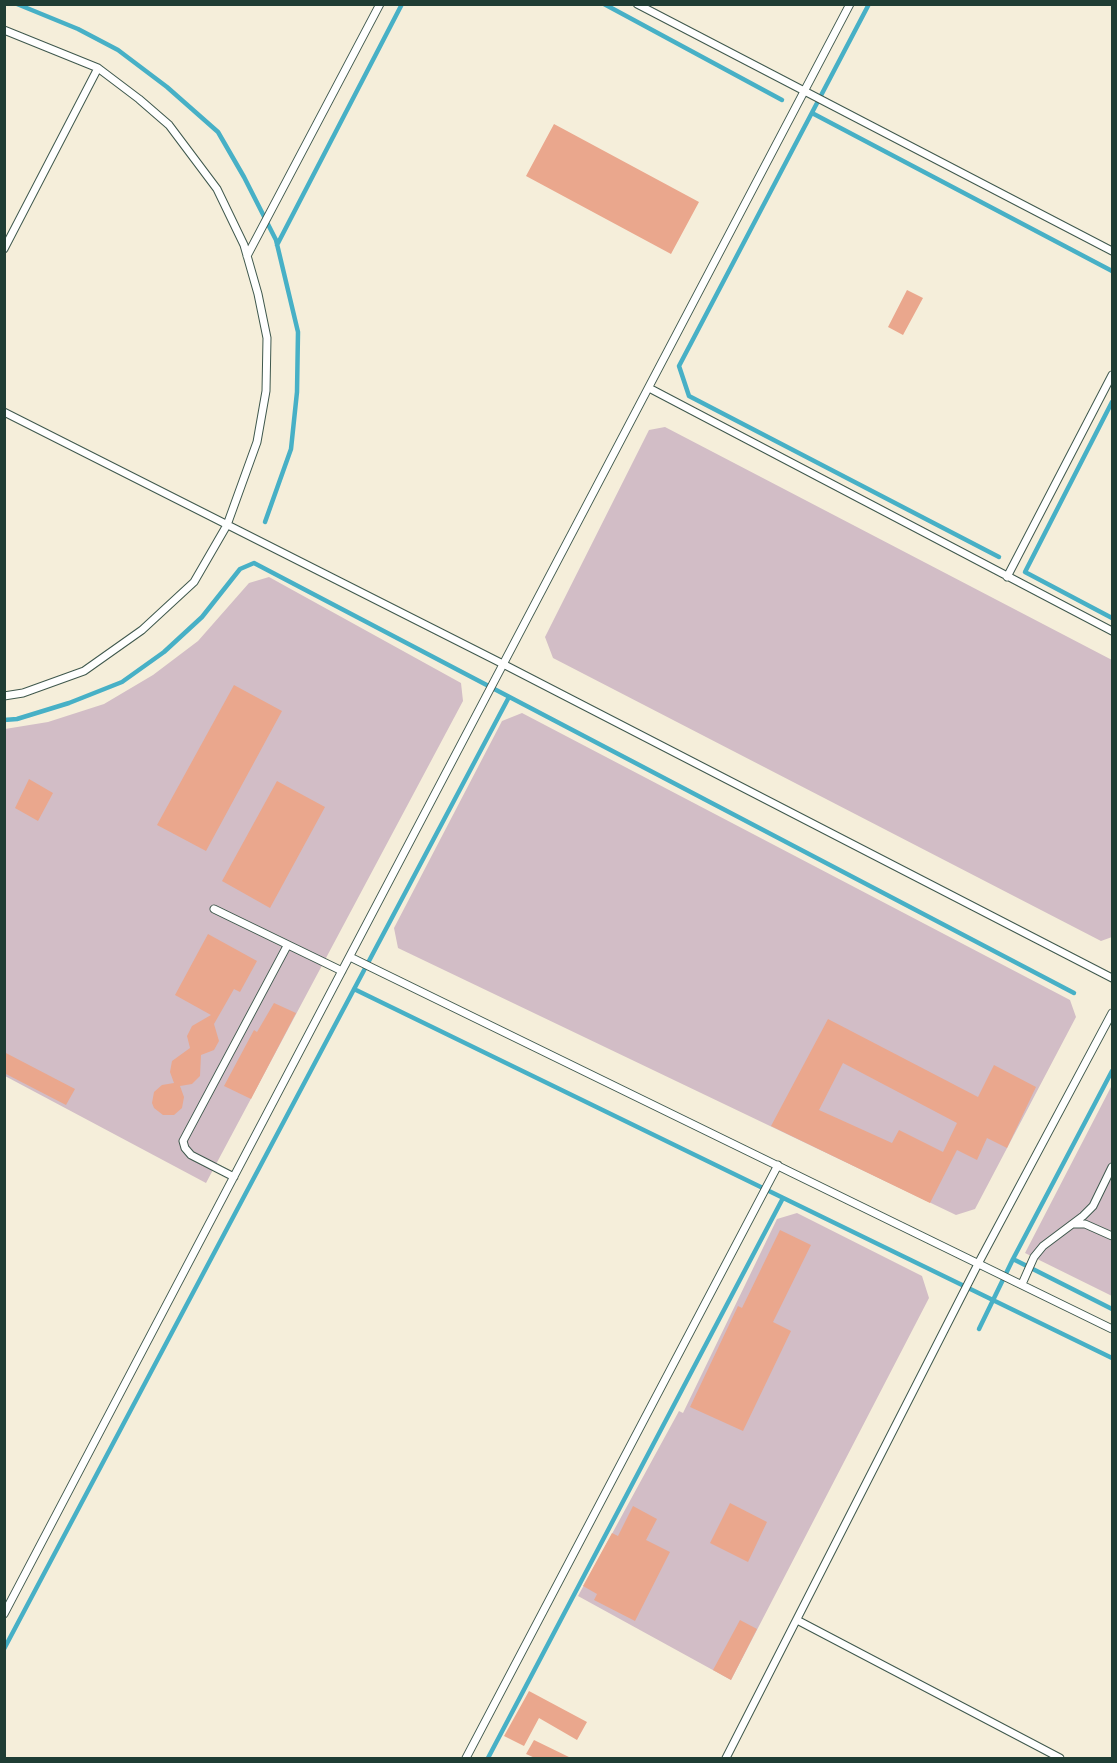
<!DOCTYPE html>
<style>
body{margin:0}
#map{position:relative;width:1117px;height:1763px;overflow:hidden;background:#f5eeda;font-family:"Comic Neue",sans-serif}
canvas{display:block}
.frame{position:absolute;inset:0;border:6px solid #1f3d34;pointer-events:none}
</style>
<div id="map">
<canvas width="1117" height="1763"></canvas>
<div class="frame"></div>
</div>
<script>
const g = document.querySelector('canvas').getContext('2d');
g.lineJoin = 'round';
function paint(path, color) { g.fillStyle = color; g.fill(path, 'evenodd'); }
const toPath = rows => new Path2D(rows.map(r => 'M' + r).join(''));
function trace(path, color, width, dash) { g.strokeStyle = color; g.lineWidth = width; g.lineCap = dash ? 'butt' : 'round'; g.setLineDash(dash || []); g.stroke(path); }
const industrial = toPath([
 [665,427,1112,660,1112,937,1101,941,553,658,545,637,649,430],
 [269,577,461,683,463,701,206,1183,5,1076,5,729,48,722,104,704,153,675,198,641,249,583],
 [522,713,1070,1000,1076,1017,975,1209,956,1215,398,948,394,928,502,721],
 [1112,1085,1112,1296,1025,1253],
 [797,1213,922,1276,929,1298,731,1680,578,1596,679,1411,683,1413,777,1219]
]);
const stream = toPath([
 [17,4,78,29,118,50,167,87,218,132,244,177,276,240,298,332,297,392,291,449,265,522],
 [604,4,782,100],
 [869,4,679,366,689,396,999,557],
 [812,113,1112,271],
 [277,245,402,4],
 [1112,402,1025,572,1112,618],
 [4,720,17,719,69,703,122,682,164,652,202,617,240,569,254,563,1074,993],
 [354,989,1112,1358],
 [1013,1259,1112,1309],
 [979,1329,1013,1259,1112,1071],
 [4,1649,509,697],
 [488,1758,783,1198]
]);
const building = toPath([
 [554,124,699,202,671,254,526,176],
 [907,290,923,298,903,335,888,327],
 [234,685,282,711,206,851,157,825],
 [29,779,53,793,38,821,15,808],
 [277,781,325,807,270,908,222,881],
 [208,934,257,961,240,992,234,989,214,1024,219,1041,214,1050,201,1055,200,1076,192,1084,180,1086,184,1097,182,1108,174,1115,163,1115,154,1108,152,1103,154,1092,162,1085,174,1083,170,1072,172,1061,190,1048,187,1036,192,1026,211,1015,175,995],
 [274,1003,296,1013,251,1099,224,1086,254,1030,257,1032],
 [828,1019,978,1097,994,1065,1036,1087,1007,1148,987,1138,977,1160,957,1150,930,1203,771,1126],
 [843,1063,957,1123,943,1152,899,1130,892,1143,819,1110],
 [4,1052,75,1089,66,1105,4,1073],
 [780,1230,811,1245,773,1322,791,1331,743,1431,690,1407,738,1306,742,1308],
 [730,1503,767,1522,748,1562,710,1543],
 [633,1506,657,1519,646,1540,670,1552,635,1621,594,1600,597,1594,583,1586,612,1533,618,1536],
 [740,1620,757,1629,731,1680,713,1670],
 [529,1691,587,1722,577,1740,539,1718,524,1746,504,1736],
 [534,1740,571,1758,535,1758,526,1754]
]);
const lane = toPath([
 [637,4,1112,251],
 [4,30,98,68,139,99,169,125,217,189,244,245,258,294,267,338,266,391,257,442,227,525,194,582,142,630,84,671,23,693,4,696],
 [4,249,98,68],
 [247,256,380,4],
 [649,388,1112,631],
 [4,412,503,664,1112,978],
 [1007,577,1112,375],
 [214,909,342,971],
 [350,957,1112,1329],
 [234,1177,191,1155,185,1148,183,1141,287,946],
 [1073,1224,1085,1224,1112,1236],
 [1022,1284,1034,1257,1043,1246,1083,1216,1093,1206,1112,1167],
 [4,1614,850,4],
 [797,1620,1060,1758],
 [466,1758,778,1165],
 [726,1758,979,1262,1112,1013]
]);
paint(industrial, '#d2bdc6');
trace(stream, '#47b0c6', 4.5);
paint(building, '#eaa78d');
trace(lane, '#3f584d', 9);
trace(lane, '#fff', 7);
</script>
